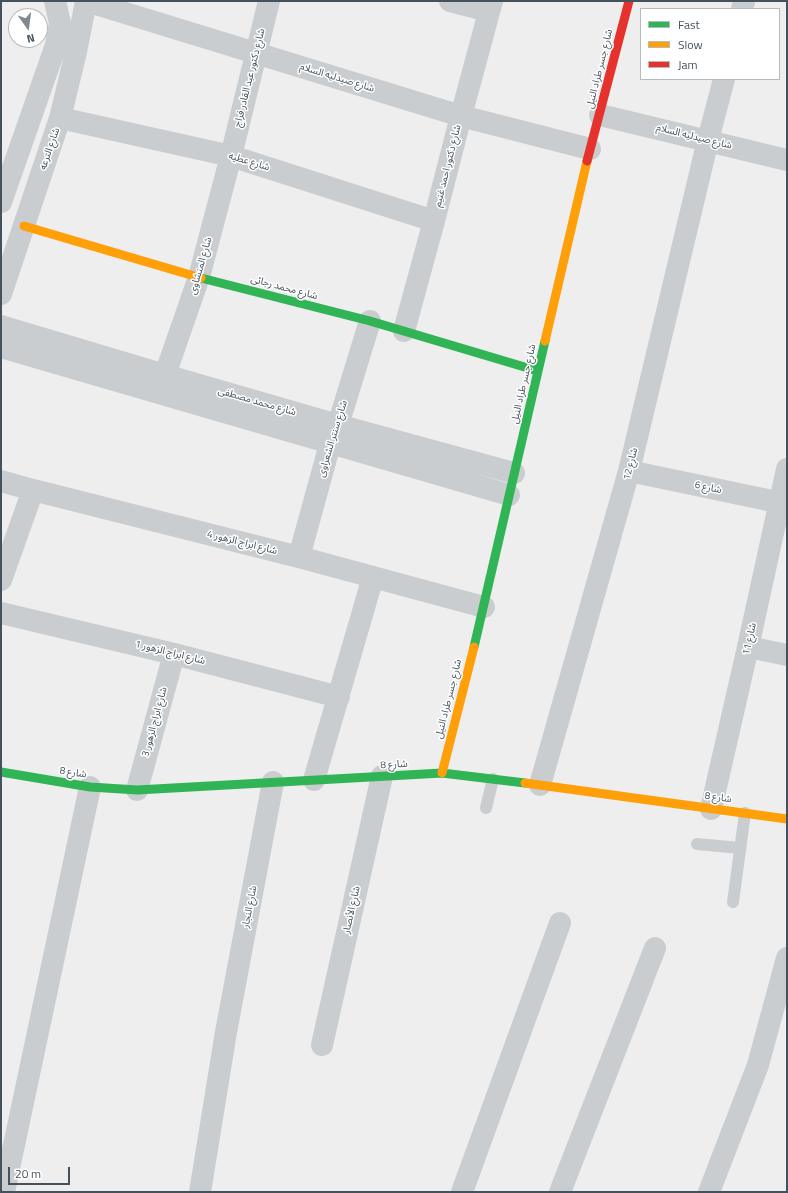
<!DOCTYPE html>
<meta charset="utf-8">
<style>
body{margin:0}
#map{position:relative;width:788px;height:1193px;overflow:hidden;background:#efeeee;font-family:"Titillium Web",sans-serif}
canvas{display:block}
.frame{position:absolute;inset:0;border:2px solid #44525d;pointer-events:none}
.legend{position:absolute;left:640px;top:8px;width:140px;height:72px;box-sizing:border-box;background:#fff;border:1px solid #b4babe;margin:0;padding:5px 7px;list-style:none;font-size:12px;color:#44525d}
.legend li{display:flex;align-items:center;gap:8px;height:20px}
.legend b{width:20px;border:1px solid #b4babe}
.north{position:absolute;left:8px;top:8px;width:40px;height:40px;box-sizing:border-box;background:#fff;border:1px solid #b4babe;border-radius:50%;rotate:166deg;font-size:11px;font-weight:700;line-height:16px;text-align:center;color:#44525d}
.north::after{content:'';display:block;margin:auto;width:14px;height:18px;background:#808990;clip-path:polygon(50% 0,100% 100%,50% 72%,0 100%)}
.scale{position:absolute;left:8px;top:1167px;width:62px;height:18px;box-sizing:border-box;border:2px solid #44525d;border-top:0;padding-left:5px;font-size:12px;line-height:14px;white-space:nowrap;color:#44525d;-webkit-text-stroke:3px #fff;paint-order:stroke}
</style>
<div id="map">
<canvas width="788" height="1193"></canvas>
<div class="frame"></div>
<ul class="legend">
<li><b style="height:5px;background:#30b455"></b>Fast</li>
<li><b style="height:5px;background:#ff9f0a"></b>Slow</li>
<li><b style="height:5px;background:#e5322d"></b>Jam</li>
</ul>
<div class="north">N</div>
<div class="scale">20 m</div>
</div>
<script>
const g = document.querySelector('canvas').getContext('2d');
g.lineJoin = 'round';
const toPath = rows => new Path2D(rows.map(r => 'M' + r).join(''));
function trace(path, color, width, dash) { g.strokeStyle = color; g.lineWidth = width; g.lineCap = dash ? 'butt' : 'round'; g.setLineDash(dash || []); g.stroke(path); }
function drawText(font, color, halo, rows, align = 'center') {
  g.font = font + ' "Titillium Web","Noto Sans Arabic",sans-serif'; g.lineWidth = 3; g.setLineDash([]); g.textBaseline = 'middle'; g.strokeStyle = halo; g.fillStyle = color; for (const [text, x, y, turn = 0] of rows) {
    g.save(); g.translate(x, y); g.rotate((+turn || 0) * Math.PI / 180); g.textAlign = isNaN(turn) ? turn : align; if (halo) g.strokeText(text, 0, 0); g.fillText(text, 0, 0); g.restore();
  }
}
const lane = toPath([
 [486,808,493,779],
 [697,844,740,848],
 [733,902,745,813]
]);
const street = toPath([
 [86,1,461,116,590,149],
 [450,1,489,11],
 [742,9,744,1],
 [600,115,787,160],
 [60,118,231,156,434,221],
 [1,202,56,45,60,23,55,1],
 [1,294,60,118,76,52,86,1],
 [1,326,165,375,338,425,514,473],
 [404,331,434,221,461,116,492,1],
 [1,347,509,495],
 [165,375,199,277,231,156,269,1],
 [629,471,787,504],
 [1,481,33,490,299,557,484,607],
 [299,557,330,444,338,425,370,321],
 [1,580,33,490],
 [1,613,174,654,339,697],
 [748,647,787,655],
 [314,780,373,577],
 [540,785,629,471,708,140,724,79],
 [137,790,174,654],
 [711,809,748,647,787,469],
 [322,1045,382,776],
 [4,1192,90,787],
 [200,1192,226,1032,273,782],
 [462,1192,560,923],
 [560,1192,655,948],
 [709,1192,758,1065,787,958]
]);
const fast = toPath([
 [201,278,370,321,538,371],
 [474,647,545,341],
 [1,772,90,787,137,790,442,773,525,783]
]);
const slow = toPath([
 [24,226,201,278],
 [545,341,587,161],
 [442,773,474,647],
 [525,783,787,819]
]);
const jam = toPath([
 [587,161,629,1]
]);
const streetNames = [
 ["شارع جسر طراد النيل",600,69,-76],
 ["شارع دكتور عبد القادر فراج",250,78,-76],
 ["شارع صيدليه السلام",337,78,17],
 ["شارع صيدليه السلام",694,137,14],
 ["شارع الترعه",50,149,-71],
 ["شارع عطيه",249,162,17],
 ["شارع دكتور احمد غنيم",448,166,-76],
 ["شارع المنشاوى",201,266,-74],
 ["شارع محمد رجائى",284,288,15],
 ["شارع جسر طراد النيل",524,384,-77],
 ["شارع محمد مصطفى",257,402,16],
 ["شارع سنتر الشعراوى",333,439,-73],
 ["شارع 12",631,464,-76],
 ["شارع 6",708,488,12],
 ["شارع ابراج الزهور 4",242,543,14],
 ["شارع 11",750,639,-77],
 ["شارع ابراج الزهور 1",170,653,14],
 ["شارع جسر طراد النيل",449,699,-76],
 ["شارع ابراج الزهور 3",155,722,-75],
 ["شارع 8",394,765,-3],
 ["شارع 8",73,773,9],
 ["شارع 8",718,798,8],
 ["شارع النجار",250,907,-79],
 ["شارع الأنصار",352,910,-77]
];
trace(lane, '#cacdcf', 12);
trace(street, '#cacdcf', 22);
trace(fast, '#30b455', 9);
trace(slow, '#ff9f0a', 9);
trace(jam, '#e5322d', 9);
drawText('10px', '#44525d', '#fff', streetNames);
</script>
